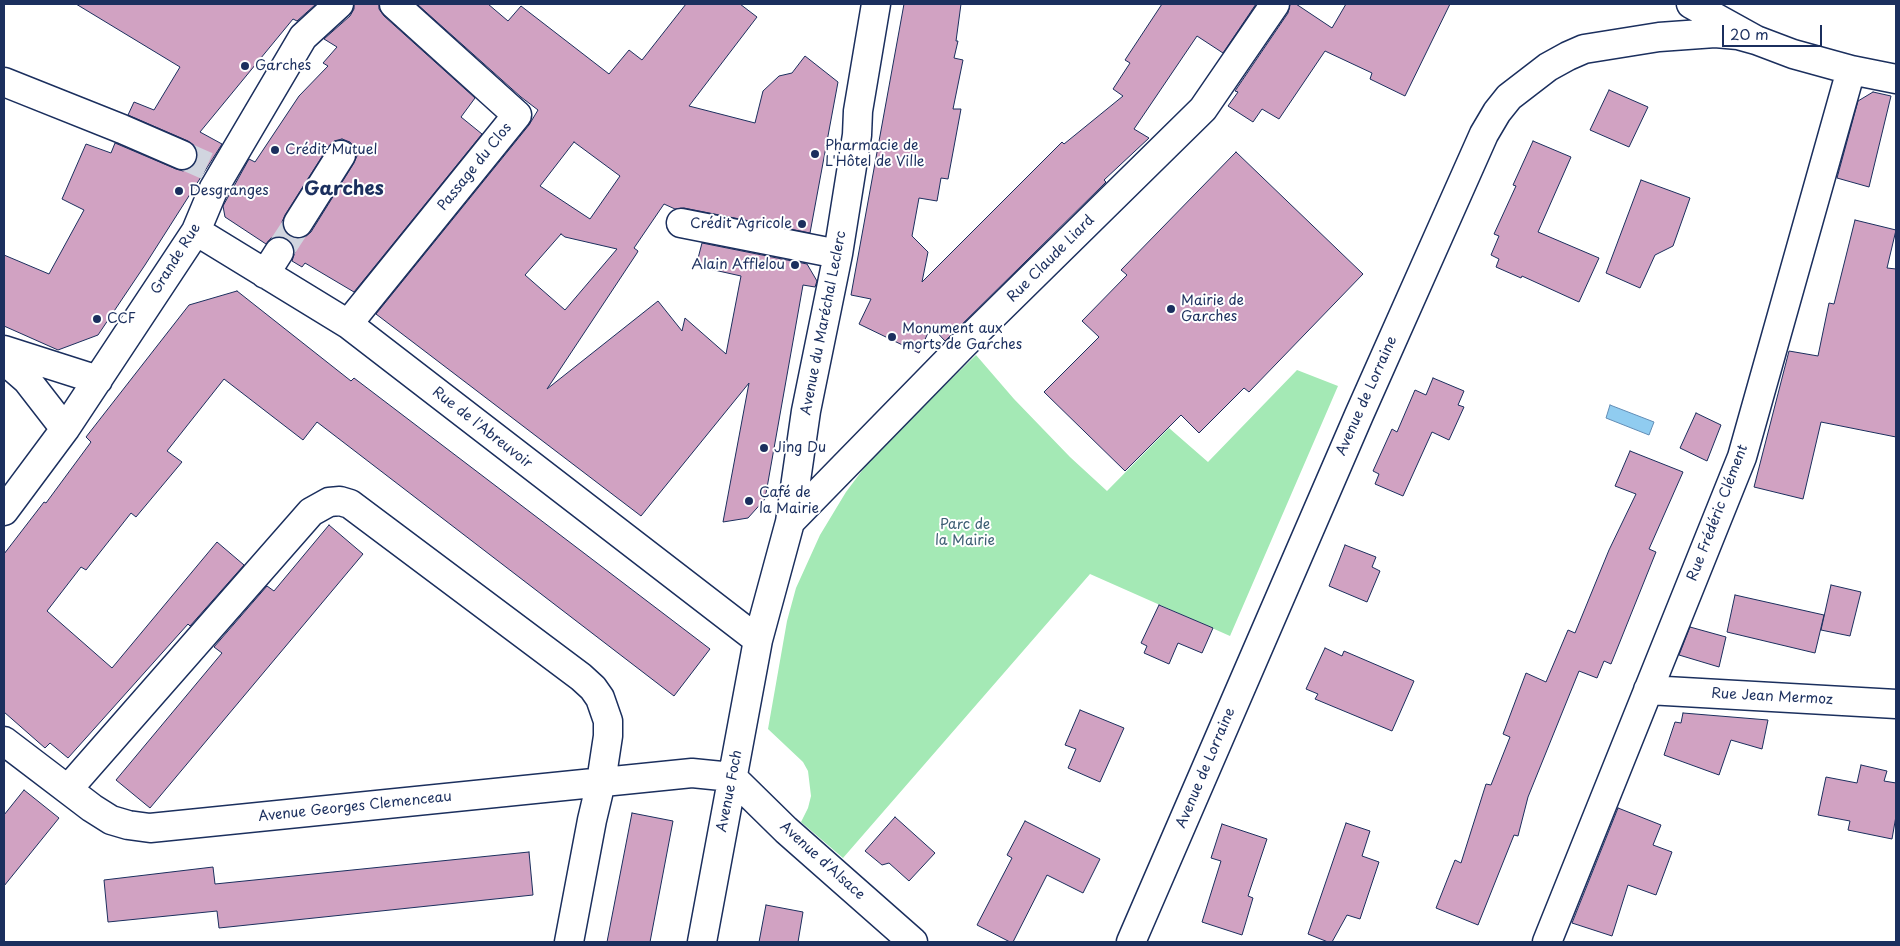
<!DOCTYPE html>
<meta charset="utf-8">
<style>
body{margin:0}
#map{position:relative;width:1900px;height:946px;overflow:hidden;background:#fff;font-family:"Playpen Sans",sans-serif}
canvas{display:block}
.frame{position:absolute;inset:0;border:5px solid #1b2f5e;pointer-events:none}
.scale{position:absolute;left:1722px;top:25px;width:100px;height:22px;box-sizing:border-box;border:2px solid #1b2f5e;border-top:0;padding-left:6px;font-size:15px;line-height:18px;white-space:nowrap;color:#1b2f5e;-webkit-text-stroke:4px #fff;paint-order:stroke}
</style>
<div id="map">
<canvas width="1900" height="946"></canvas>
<div class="frame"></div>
<div class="scale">20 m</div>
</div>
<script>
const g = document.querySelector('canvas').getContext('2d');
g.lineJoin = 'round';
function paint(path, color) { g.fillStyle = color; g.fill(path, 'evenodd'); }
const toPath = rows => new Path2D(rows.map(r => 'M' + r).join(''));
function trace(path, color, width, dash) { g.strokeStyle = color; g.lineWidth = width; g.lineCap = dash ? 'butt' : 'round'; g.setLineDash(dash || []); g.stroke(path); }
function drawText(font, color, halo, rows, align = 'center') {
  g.font = font + ' "Playpen Sans",sans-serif'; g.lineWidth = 4; g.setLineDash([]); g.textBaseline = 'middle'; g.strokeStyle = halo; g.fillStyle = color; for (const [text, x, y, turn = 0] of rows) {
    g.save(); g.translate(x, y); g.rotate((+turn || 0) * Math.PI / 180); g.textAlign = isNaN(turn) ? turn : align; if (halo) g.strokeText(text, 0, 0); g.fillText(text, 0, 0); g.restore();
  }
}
const green = toPath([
 [976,355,1014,399,1070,457,1107,491,1169,428,1208,462,1297,370,1338,386,1230,636,1090,574,843,858,801,822,808,808,811,796,808,771,803,762,768,729,787,621,796,588,820,535,846,492,876,452]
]);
const water = toPath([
 [1610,405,1654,422,1649,435,1606,418,1610,405]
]);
const building = toPath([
 [76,4,316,4,297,21,293,19,200,132,222,144,145,265,98,335,58,350,4,326,4,255,49,274,84,210,62,199,86,144,111,153,115,143,176,169,183,171,192,167,196,162,198,154,195,146,188,141,128,115,134,102,154,110,180,67,76,4],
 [354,4,379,4,379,9,384,16,475,98,461,117,482,134,354,292,305,263,302,267,292,261,295,252,293,245,288,239,279,236,271,238,266,244,225,217,223,206,249,159,255,162,299,96,328,66,323,63,337,47,324,39,350,16,354,9,354,4],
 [342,139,350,142,355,148,357,156,354,163,311,232,305,237,297,239,290,236,284,230,282,222,285,215,328,147,334,141,342,139],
 [417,4,488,4,508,21,521,6,609,74,629,50,642,60,686,4,740,4,757,17,689,106,755,123,763,91,779,76,792,73,805,56,838,82,810,233,684,208,675,209,664,204,634,248,638,251,637,253,547,389,658,301,682,331,685,318,726,354,741,276,696,266,702,243,807,264,817,281,815,287,803,285,765,499,748,518,723,522,749,383,641,516,376,314,529,125,538,110,521,97,417,4],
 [574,142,620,176,590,219,540,186,574,142],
 [561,234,565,237,617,249,565,310,525,275,561,234],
 [904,4,961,4,956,41,958,41,954,58,963,60,953,109,961,109,948,179,941,178,937,201,919,198,912,236,928,252,922,282,1062,142,1064,144,1123,96,1113,89,1130,63,1125,60,1162,4,1256,4,1223,53,1197,36,1134,129,1149,138,1104,180,1106,182,945,341,931,326,919,353,859,324,871,299,851,295,904,4],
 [1290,4,1296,4,1332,28,1346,4,1450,4,1405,96,1370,79,1372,73,1325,51,1279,119,1262,109,1253,122,1228,106,1238,92,1235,91,1288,13,1290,4],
 [1609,90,1648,107,1629,147,1590,130,1609,90],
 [1873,92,1891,96,1869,187,1837,178,1858,101,1873,92],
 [1533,141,1571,157,1538,232,1599,258,1579,302,1522,276,1521,278,1496,267,1499,259,1491,255,1499,236,1494,234,1516,186,1513,185,1533,141],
 [1236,152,1363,274,1249,392,1244,388,1199,433,1181,415,1125,471,1044,392,1099,337,1082,321,1127,275,1121,270,1236,152],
 [1641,180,1690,198,1673,246,1655,255,1640,288,1606,273,1641,180],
 [1855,220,1896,230,1887,268,1896,269,1896,437,1821,422,1803,499,1754,487,1789,351,1818,356,1829,303,1834,304,1855,220],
 [237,291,351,381,354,378,710,649,674,696,317,422,303,440,224,379,167,451,182,462,136,517,131,513,86,570,81,567,47,611,112,668,217,542,244,565,190,626,188,624,68,758,50,743,45,748,4,712,4,554,44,502,46,503,91,442,86,437,189,305,237,291],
 [1433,378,1464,391,1458,405,1464,407,1449,440,1432,432,1403,496,1375,484,1379,474,1373,471,1392,429,1397,432,1415,390,1426,395,1433,378],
 [1696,413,1721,425,1707,461,1680,448,1696,413],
 [1630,451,1683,472,1649,549,1656,552,1611,664,1604,661,1597,678,1579,671,1528,797,1518,836,1514,835,1478,925,1436,908,1455,860,1461,863,1486,784,1491,785,1510,737,1503,734,1526,673,1546,682,1568,630,1575,633,1609,550,1636,494,1615,486,1630,451],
 [329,525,363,554,150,808,116,780,222,653,214,647,267,586,274,591,329,525],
 [1345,545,1376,557,1372,567,1380,571,1367,602,1329,586,1345,545],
 [1831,585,1861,592,1850,636,1821,630,1831,585],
 [1735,595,1824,615,1815,653,1727,632,1735,595],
 [1159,605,1213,628,1202,653,1178,643,1169,664,1144,653,1147,646,1141,643,1159,605],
 [1690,627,1726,637,1719,667,1679,655,1690,627],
 [1325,648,1342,656,1344,651,1414,681,1392,731,1315,699,1318,694,1306,689,1325,648],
 [1080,710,1124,728,1100,782,1068,768,1076,749,1065,745,1080,710],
 [1683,713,1768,720,1762,749,1731,740,1719,775,1664,755,1675,722,1681,723,1683,713],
 [1861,765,1887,771,1884,781,1896,783,1896,816,1892,839,1848,830,1850,821,1818,815,1826,777,1857,783,1861,765],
 [24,790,59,818,4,886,4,815,24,790],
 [1618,808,1661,825,1653,845,1672,852,1656,895,1628,885,1612,936,1572,923,1618,808],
 [632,813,673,821,650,942,607,942,632,813],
 [895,817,935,853,909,881,889,863,882,865,865,851,895,817],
 [1025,821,1100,859,1083,893,1047,875,1013,942,1010,942,977,925,1012,858,1007,855,1025,821],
 [1346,823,1370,831,1362,856,1379,862,1360,919,1347,915,1332,942,1328,942,1308,934,1346,823],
 [1222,824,1267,839,1248,896,1253,898,1242,935,1202,922,1221,861,1211,858,1222,824],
 [529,852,533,895,219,928,217,911,108,922,104,880,213,867,215,884,529,852],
 [766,905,803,912,798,942,759,942,766,905]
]);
const minorTunnel = toPath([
 [182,155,207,166],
 [279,252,298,223]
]);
const minor = toPath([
 [1691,4,1756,40,1793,54,1851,70,1896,79],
 [4,82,122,129,182,155],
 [298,223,341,155],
 [681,223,838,254],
 [196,231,348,324,758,640],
 [265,274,279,252],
 [348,324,517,115,394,4],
 [4,350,98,380],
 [4,360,27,380,65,429],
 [4,511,65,429,196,231,214,188,303,37,339,4],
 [790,522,963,345,1203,109,1275,4],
 [1648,690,1896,704],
 [4,741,92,808,111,820,128,825,150,828,692,773,732,777],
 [732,777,786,830,913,942],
 [68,789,311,512,329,502,340,501,350,504,581,677,593,688,600,698,608,721,608,736,601,782,592,820,569,942],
 [702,942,758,640,790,522,806,411,838,254,857,135,858,111,876,4],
 [1131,942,1359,415,1484,134,1497,112,1509,97,1548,67,1568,56,1584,49,1659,37,1715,33,1738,35,1756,40],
 [1547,942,1742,457,1851,70]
]);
const markers = [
 [245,66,5,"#1b2f5e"],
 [275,150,5,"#1b2f5e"],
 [815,154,5,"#1b2f5e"],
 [179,191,5,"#1b2f5e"],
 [802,224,5,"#1b2f5e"],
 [795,265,5,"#1b2f5e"],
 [1171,309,5,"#1b2f5e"],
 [97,319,5,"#1b2f5e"],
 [892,337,5,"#1b2f5e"],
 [764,448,5,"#1b2f5e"],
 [749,501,5,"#1b2f5e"]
];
const poiNames = [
 ["Garches",255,66],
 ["Pharmacie de",825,146],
 ["L'Hôtel de Ville",825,162],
 ["Crédit Mutuel",285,150],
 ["Desgranges",189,191],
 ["Crédit Agricole",792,224,"right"],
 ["Alain Afflelou",785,265,"right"],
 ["Mairie de",1181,301],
 ["Garches",1181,317],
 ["CCF",107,319],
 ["Monument aux",902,329],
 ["morts de Garches",902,345],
 ["Jing Du",774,448],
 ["Café de",759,493],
 ["la Mairie",759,509]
];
const streetNames = [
 ["Passage du Clos",475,167,-51],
 ["Grande Rue",176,259,-58],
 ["Rue Claude Liard",1051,259,-45],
 ["Avenue du Maréchal Leclerc",824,323,-79],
 ["Avenue de Lorraine",1367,396,-66],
 ["Rue de l'Abreuvoir",482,428,38],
 ["Rue Frédéric Clément",1718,513,-69],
 ["Rue Jean Mermoz",1772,697,3],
 ["Avenue de Lorraine",1206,768,-67],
 ["Avenue Foch",730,791,-79],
 ["Avenue Georges Clemenceau",355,807,-6],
 ["Avenue d'Alsace",822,861,42]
];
const parkNames = [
 ["Parc de",965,525],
 ["la Mairie",965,541]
];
const districtNames = [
 ["Garches",344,190]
];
paint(green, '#a4e9b5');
paint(water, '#90ccf0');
trace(water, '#618db6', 1);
paint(building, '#d1a2c2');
trace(building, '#1b2f5e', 1);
trace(minorTunnel, '#d1d5df', 28, [28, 14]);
trace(minor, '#1b2f5e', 31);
trace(minor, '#fff', 28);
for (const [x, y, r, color] of markers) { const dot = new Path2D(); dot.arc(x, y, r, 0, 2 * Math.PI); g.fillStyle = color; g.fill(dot); trace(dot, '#fff', 2); }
drawText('14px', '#1b2f5e', '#fff', poiNames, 'left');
drawText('14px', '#1b2f5e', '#fff', streetNames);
drawText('14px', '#3d5e74', '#fff', parkNames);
drawText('bold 19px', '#1b2f5e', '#fff', districtNames);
</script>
